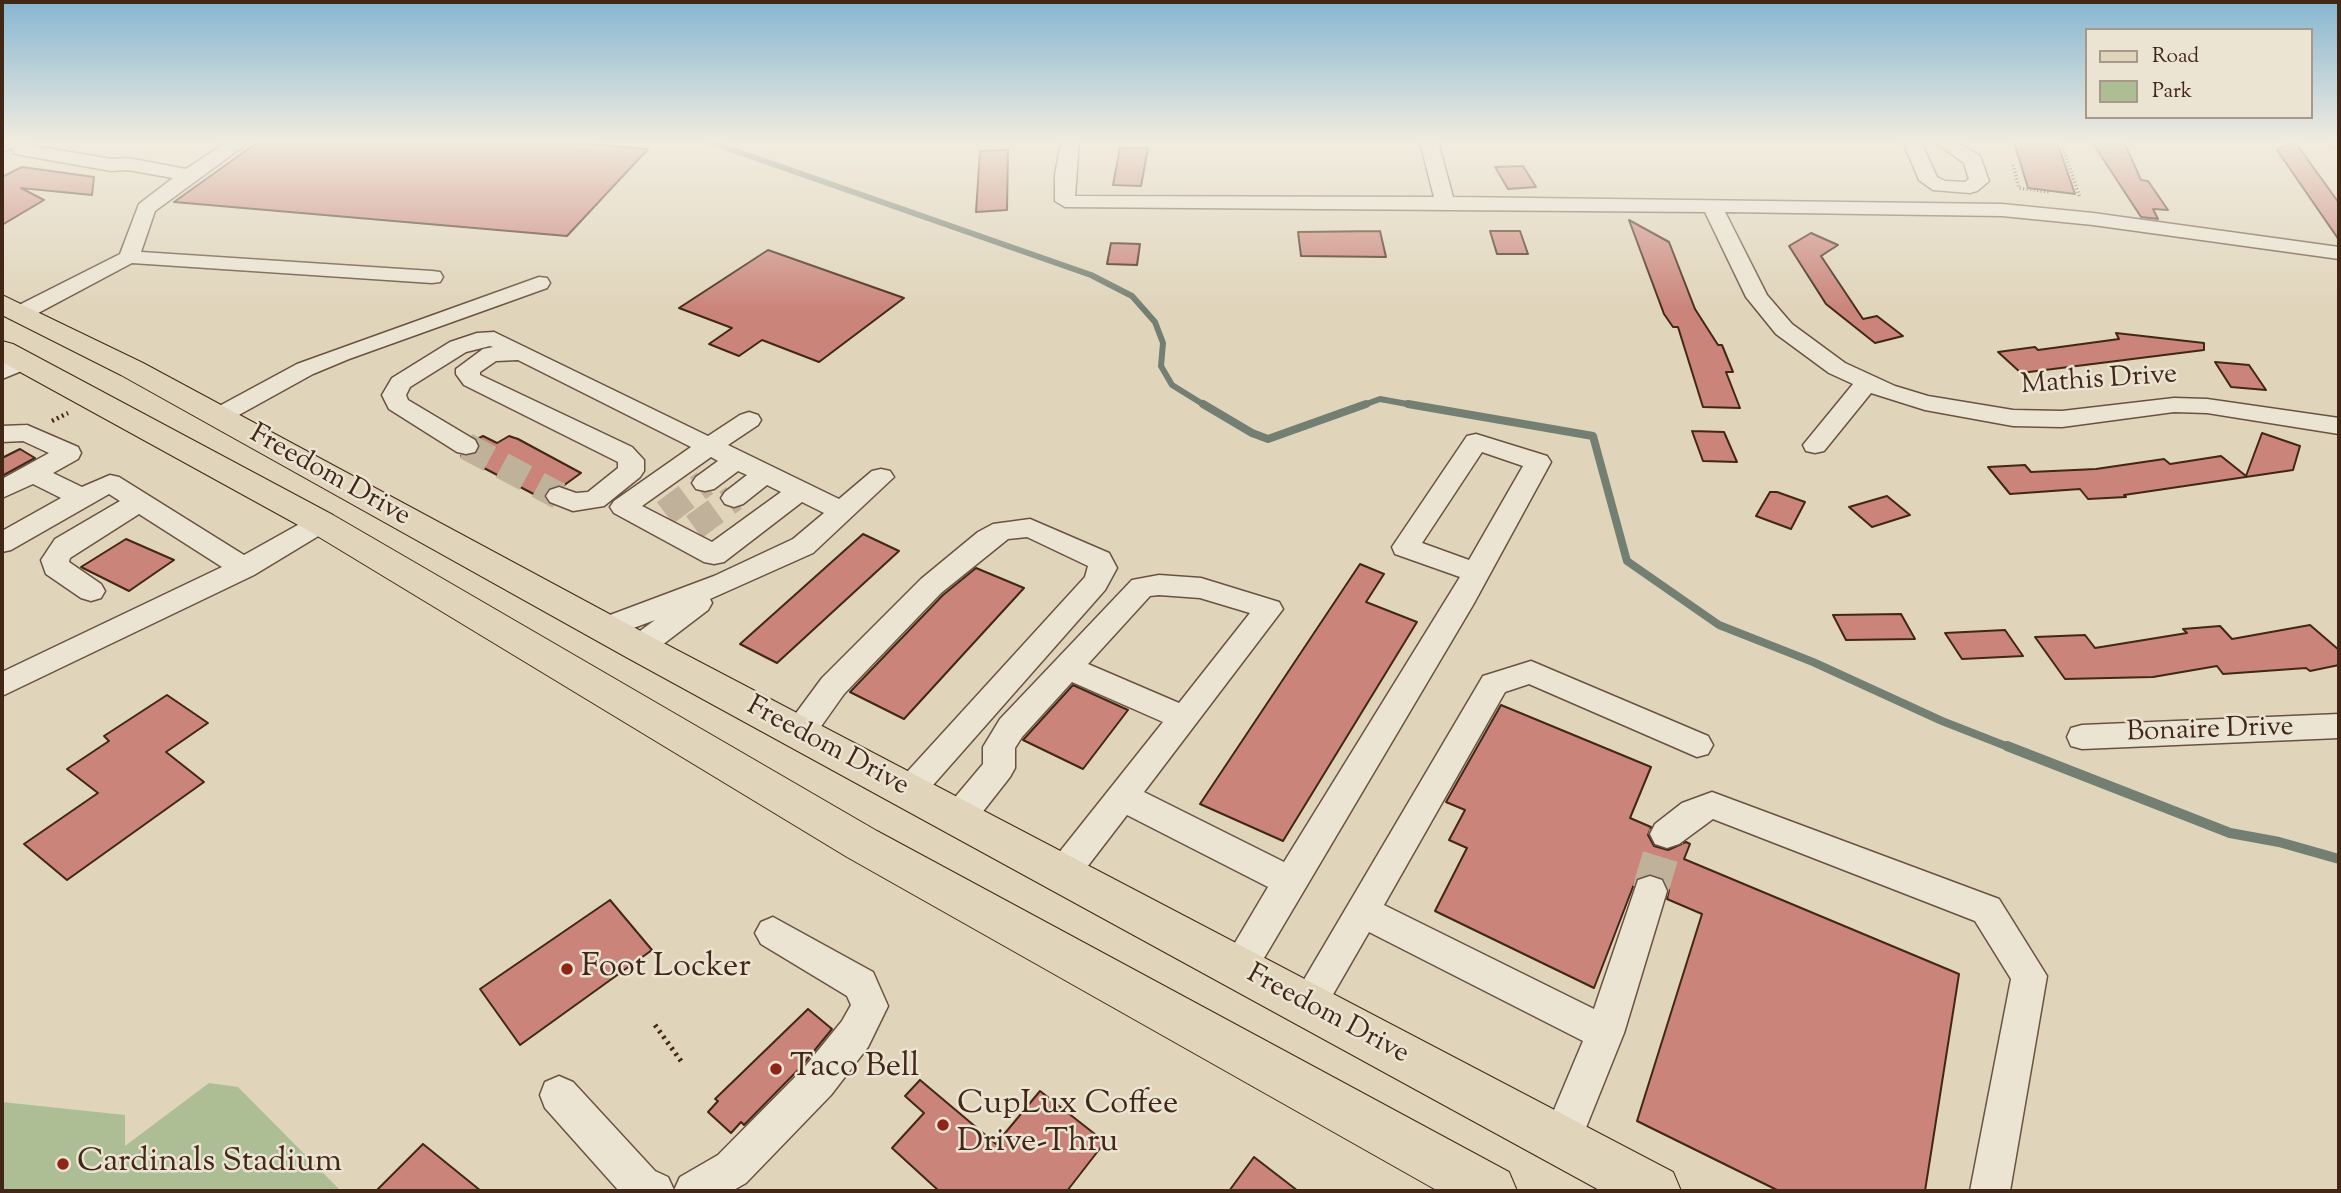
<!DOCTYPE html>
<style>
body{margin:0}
#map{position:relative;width:2341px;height:1193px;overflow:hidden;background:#e0d5bb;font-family:"Sorts Mill Goudy",serif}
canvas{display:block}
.frame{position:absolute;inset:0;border:4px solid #422717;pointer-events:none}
.legend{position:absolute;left:2085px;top:28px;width:228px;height:91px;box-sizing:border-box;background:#ebe4d3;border:2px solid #a79888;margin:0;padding:9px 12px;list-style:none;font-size:21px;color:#422717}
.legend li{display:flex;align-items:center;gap:14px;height:35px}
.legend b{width:35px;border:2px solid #a79888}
</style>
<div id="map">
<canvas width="2341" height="1193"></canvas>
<div class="frame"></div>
<ul class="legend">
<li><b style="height:9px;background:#e0d5bb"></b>Road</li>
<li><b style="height:19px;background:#adbe94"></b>Park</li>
</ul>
</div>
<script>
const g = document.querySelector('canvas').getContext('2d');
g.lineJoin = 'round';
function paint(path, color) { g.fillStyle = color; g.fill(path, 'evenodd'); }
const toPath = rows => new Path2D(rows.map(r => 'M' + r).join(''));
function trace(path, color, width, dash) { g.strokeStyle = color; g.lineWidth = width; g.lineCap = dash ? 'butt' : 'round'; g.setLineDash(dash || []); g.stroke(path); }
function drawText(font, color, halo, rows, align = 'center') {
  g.font = font + ' "Sorts Mill Goudy",serif'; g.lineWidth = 5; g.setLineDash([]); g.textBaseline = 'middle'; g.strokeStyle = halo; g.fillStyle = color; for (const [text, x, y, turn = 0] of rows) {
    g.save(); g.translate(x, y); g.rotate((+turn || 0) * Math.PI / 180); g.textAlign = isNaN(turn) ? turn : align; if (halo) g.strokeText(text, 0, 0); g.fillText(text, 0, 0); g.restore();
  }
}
const green = toPath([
 [209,1083,238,1087,341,1191,2,1191,2,1102,125,1115,125,1146]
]);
const streamFar2 = toPath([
 [710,142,1091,275,1132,296,1155,322,1163,343,1161,366,1172,385,1206,406],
 [1361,406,1380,399,1418,406]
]);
const streamFar1 = toPath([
 [1203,404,1252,433,1268,439,1366,404],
 [1408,404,1593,436,1627,561,1719,625,1813,662,1942,721,2011,748]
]);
const stream = toPath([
 [2007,746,2230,833,2279,842,2339,859]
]);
const building = toPath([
 [258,142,563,142,648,149,567,236,174,202,258,142],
 [2014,142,2057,142,2075,194,2028,188,2014,142],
 [2092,142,2124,142,2141,180,2148,181,2168,210,2153,209,2158,219,2141,217,2092,142],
 [2289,142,2295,142,2339,203,2339,240,2277,150,2289,142],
 [1120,148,1148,148,1141,186,1113,185,1120,148],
 [1008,150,1007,210,976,212,980,151,1008,150],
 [1523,166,1536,187,1508,189,1495,167,1523,166],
 [22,167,94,177,92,195,21,188,44,200,2,225,2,177,22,167],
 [1629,220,1669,242,1695,309,1718,345,1722,345,1733,372,1726,372,1740,408,1703,407,1678,327,1673,327,1664,314,1629,220],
 [1380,231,1386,257,1301,256,1298,232,1380,231],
 [1490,231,1520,231,1528,254,1497,254,1490,231],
 [1811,233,1838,245,1821,256,1863,319,1877,316,1903,336,1875,343,1826,304,1789,246,1811,233],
 [1111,243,1140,244,1137,265,1107,264,1111,243],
 [768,250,904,298,819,362,762,340,739,356,709,344,732,328,679,308,768,250],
 [2116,333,2204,343,2204,350,2021,373,1998,352,2035,347,2038,350,2119,339,2116,333],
 [2215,362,2249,365,2266,390,2231,387,2215,362],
 [1692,431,1724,432,1737,462,1703,461,1692,431],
 [2262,433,2300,446,2293,470,2124,495,2126,497,2088,499,2080,489,2010,494,1988,467,2025,465,2031,472,2096,469,2164,459,2170,464,2221,456,2246,476,2262,433],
 [483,436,497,443,509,436,518,439,581,473,563,486,549,488,544,495,545,500,461,456,477,453,480,447,477,439,483,436],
 [20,449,35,458,2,476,2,458,20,449],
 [1770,492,1777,492,1805,502,1791,529,1756,516,1770,492],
 [1887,496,1910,515,1872,527,1849,507,1887,496],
 [863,534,899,551,777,663,740,644,863,534],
 [126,539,174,560,129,591,81,567,126,539],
 [1360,564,1384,574,1366,602,1417,622,1283,841,1200,804,1360,564],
 [976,568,1024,588,904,719,850,692,943,595,976,568],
 [1901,614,1915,639,1846,640,1833,615,1901,614],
 [2310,625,2339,650,2339,665,2310,671,2306,668,2223,674,2217,666,2153,677,2065,679,2035,637,2085,635,2095,648,2187,633,2183,629,2220,626,2232,639,2310,625],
 [2005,630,2023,656,1962,659,1945,633,2005,630],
 [1073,685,1128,710,1083,769,1023,740,1073,685],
 [167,695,208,723,166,752,204,782,67,880,24,844,98,793,67,769,109,741,104,736,167,695],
 [1501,705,1651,767,1630,818,1651,827,1648,835,1654,846,1668,850,1686,842,1690,844,1684,859,1959,974,1925,1191,1779,1191,1637,1121,1702,914,1667,899,1669,890,1663,878,1649,874,1636,879,1594,988,1435,911,1467,848,1449,840,1465,810,1446,802,1501,705],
 [610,900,652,950,520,1045,480,989,610,900],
 [808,1009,832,1029,801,1067,744,1125,741,1122,731,1133,708,1112,718,1101,715,1099,808,1009],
 [920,1080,996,1144,1040,1091,1105,1142,1067,1191,939,1191,892,1148,924,1113,905,1096,920,1080],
 [423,1144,481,1191,376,1191,423,1144],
 [1254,1157,1298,1191,1229,1191,1254,1157]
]);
const minorTunnelFar1 = toPath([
 [466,446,559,496],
 [665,513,705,483],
 [694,527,734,498]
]);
const minorTunnel = toPath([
 [1650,891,1667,834]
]);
const pathFar2 = toPath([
 [2061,142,2080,198],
 [2013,165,2019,188,2050,192]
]);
const pathFar1 = toPath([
 [52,421,68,413]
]);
const path = toPath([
 [655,1025,681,1061]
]);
const minor = toPath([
 [10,142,28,142,29,145,111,159,128,158,186,169,227,142,249,142,155,211,141,252,432,271,440,272,443,277,440,282,432,283,132,263,27,319,11,319,8,314,11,309,120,254,139,204,173,178,128,170,111,171,21,155,14,153,10,142],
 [1061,142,1079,142,1075,196,1434,197,1420,142,1438,142,1453,197,2002,204,2093,213,2339,247,2339,259,2093,225,2002,216,1725,212,1767,295,1792,324,1845,363,1895,386,1928,396,2013,410,2062,411,2174,398,2207,399,2339,418,2339,434,2207,413,2174,412,2062,427,2013,426,1925,410,1871,393,1824,451,1815,453,1806,451,1803,445,1853,384,1829,373,1776,334,1746,297,1705,212,1065,207,1055,201,1055,175,1061,142],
 [1903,142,1921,142,1937,177,1945,181,1965,182,1969,179,1964,163,1935,142,1957,142,1980,156,1989,181,1977,191,1970,193,1933,190,1919,180,1903,142],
 [2329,142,2339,142,2339,148,2332,147,2329,142],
 [539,277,547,278,550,283,547,288,349,359,313,374,228,421,219,424,210,421,207,416,210,411,297,364,539,277],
 [494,332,708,436,740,415,749,412,758,415,761,420,758,425,728,445,839,499,872,471,881,469,890,471,894,477,813,553,710,599,712,603,708,610,649,655,639,658,629,655,624,647,629,639,655,620,604,639,594,635,590,628,594,621,714,576,793,539,824,513,802,502,724,562,714,564,704,562,614,513,610,507,614,501,691,447,518,360,496,361,480,372,480,375,632,447,644,460,644,471,640,477,604,506,573,511,550,502,546,496,550,490,559,487,576,493,588,492,618,468,618,462,464,385,456,374,456,369,483,349,493,347,490,346,466,352,410,387,406,395,408,400,475,440,478,446,475,452,466,454,457,452,389,409,382,395,392,378,450,342,477,333,494,332],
 [711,457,718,461,696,477,692,483,696,489,705,491,714,489,738,471,747,475,725,492,721,498,725,504,734,507,743,504,767,485,781,492,712,542,642,506,711,457],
 [23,355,31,357,35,362,31,367,2,379,2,363,23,355],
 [27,425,78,447,81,453,78,459,53,473,82,487,110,475,119,477,244,555,312,517,321,514,330,517,334,523,330,529,254,575,2,696,2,672,222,567,139,514,70,558,69,562,101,584,105,591,101,598,91,601,81,598,46,574,41,560,55,539,120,501,109,494,11,550,2,552,2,531,61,498,33,484,2,498,2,479,49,453,23,441,2,442,2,426,27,425],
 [1476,434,1547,456,1551,462,1473,605,1251,980,1238,985,1225,980,1220,968,1268,887,1127,815,1074,884,1062,889,1050,884,1045,874,1050,864,1163,722,1072,682,1022,737,1015,748,1015,768,1010,777,970,828,958,832,946,828,942,818,946,808,983,764,983,747,1000,719,1132,580,1159,575,1201,578,1279,602,1283,609,1144,792,1284,862,1460,577,1395,554,1392,547,1467,436,1476,434],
 [1482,452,1523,466,1469,560,1422,543,1482,452],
 [1159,595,1200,598,1250,613,1179,703,1088,664,1150,596,1159,595],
 [1030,519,1109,553,1117,568,1105,590,919,801,908,805,897,801,892,792,897,783,1085,577,1088,566,1027,537,1008,539,941,593,844,694,810,742,799,745,788,742,784,733,788,724,822,678,921,579,978,532,993,524,1030,519],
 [1531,661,1708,736,1713,745,1708,754,1697,757,1529,684,1505,692,1384,905,1594,1009,1638,880,1650,876,1662,880,1667,891,1624,1033,1575,1155,1561,1161,1547,1155,1541,1141,1583,1041,1369,932,1320,1017,1307,1022,1294,1017,1289,1005,1483,676,1531,661],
 [2339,714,2339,738,2082,749,2071,746,2067,737,2071,728,2082,725,2339,714],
 [1712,792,1999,899,2047,976,2010,1191,1970,1191,2011,979,1975,921,1713,819,1679,844,1667,848,1655,844,1650,834,1655,824,1682,803,1712,792],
 [773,917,873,972,888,1006,868,1047,831,1095,746,1183,732,1191,619,1191,545,1108,540,1095,545,1082,559,1076,573,1082,655,1171,668,1177,674,1190,680,1177,718,1155,803,1069,842,1021,851,1005,847,996,761,944,755,933,761,922,773,917]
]);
const major = toPath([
 [2,142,20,142,17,147,2,152,2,142],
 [2,295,143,363,652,637,1673,1172,1681,1191,1601,1191,626,657,121,375,2,315,2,295],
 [2,341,13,344,333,515,877,831,1509,1172,1517,1191,1438,1191,847,857,309,531,2,362,2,341]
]);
const markers = [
 [567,969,7,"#8f2418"],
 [776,1069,7,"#8f2418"],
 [943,1125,7,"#8f2418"],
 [63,1164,7,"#8f2418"]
];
const streetNames = [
 ["Mathis Drive",2099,382,-4],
 ["Freedom Drive",329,477,29],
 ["Bonaire Drive",2210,732,-2],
 ["Freedom Drive",827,748,28],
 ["Freedom Drive",1327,1016,28]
];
const nearPoinames = [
 ["Foot Locker",581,969],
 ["Taco Bell",790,1069],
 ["CupLux Coffee",957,1106],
 ["Drive-Thru",957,1144],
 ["Cardinals Stadium",77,1164]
];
paint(green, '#adbe94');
trace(streamFar2, '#737f72', 6);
trace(streamFar1, '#737f72', 8);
trace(stream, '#737f72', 10);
paint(building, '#ca847a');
trace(building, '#422717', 2);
trace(minorTunnelFar1, '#c0b29a', 27, [27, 14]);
trace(minorTunnel, '#c0b29a', 36, [36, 18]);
trace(minor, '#6a5240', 3);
trace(major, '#422717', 2);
trace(pathFar2, '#422717', 3.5, [1, 2.5]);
trace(pathFar1, '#422717', 4.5, [2, 3.5]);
trace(path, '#422717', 5, [2.5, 4.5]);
paint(minor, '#ebe4d3');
paint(major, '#e0d5bb');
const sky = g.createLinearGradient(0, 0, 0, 309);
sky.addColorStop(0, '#86b6d1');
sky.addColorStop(0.46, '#f1ece0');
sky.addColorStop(1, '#f1ece000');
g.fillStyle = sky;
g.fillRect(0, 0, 2341, 309);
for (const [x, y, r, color] of markers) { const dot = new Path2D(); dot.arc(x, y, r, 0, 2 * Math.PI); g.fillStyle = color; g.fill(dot); trace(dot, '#ebe4d3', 2.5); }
drawText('28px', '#422717', '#ebe4d3', streetNames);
drawText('33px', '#422717', '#ebe4d3', nearPoinames, 'left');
</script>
